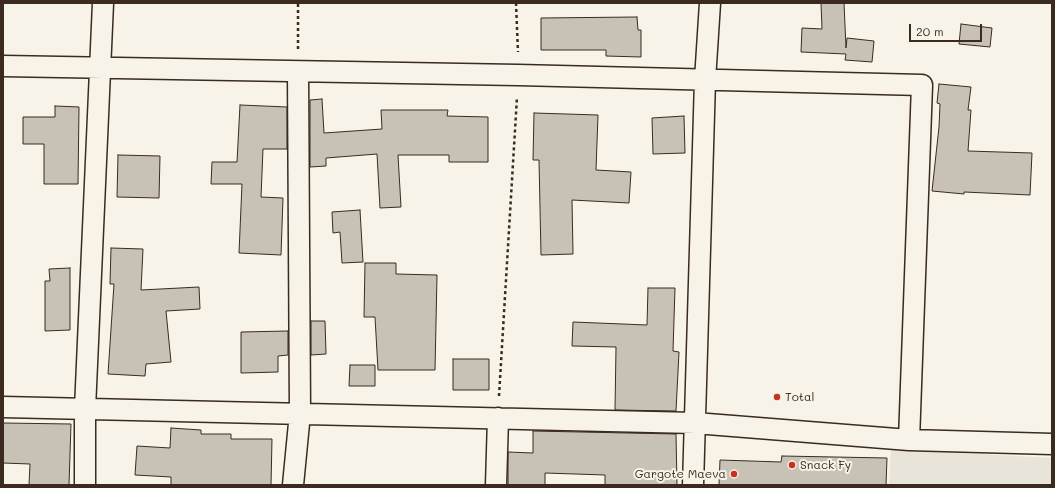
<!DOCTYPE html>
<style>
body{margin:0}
#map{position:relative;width:1055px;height:488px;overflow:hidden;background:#f7f3e8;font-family:Mali,sans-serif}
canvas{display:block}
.frame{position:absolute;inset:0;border:4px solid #3b2a1e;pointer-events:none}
.scale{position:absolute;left:909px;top:24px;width:73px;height:18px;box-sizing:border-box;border:2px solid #3b2a1e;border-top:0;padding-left:5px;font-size:12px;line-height:14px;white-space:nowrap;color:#3b2a1e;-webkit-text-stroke:3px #f7f3e8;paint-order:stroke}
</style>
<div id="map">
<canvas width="1055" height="488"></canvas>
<div class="frame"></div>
<div class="scale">20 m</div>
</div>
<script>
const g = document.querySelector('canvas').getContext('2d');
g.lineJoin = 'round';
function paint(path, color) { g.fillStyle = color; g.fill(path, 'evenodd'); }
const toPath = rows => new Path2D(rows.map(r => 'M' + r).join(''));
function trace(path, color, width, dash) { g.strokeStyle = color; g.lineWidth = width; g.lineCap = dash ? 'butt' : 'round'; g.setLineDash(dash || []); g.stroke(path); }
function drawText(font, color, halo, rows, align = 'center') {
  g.font = font + ' Mali,sans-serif'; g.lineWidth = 4; g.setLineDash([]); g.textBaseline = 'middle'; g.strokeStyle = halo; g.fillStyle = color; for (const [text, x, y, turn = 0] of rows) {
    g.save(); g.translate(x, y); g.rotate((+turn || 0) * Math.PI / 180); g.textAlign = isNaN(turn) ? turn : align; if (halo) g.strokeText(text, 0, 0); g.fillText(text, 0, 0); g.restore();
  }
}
const built = toPath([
 [891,449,1052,458,1052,485,889,485]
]);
const building = toPath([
 [821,3,844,3,846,48,847,38,874,41,872,62,845,60,846,54,801,52,802,28,822,29,821,3],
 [637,17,638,30,641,30,641,57,606,56,606,50,541,50,541,18,637,17],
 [961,24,992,28,990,47,959,44,961,24],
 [939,84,971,87,968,110,971,110,968,151,1032,153,1030,195,964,192,964,194,932,191,939,127,940,104,937,103,939,84],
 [322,99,324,133,382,129,381,110,448,110,447,116,488,117,488,162,449,162,449,155,398,155,401,207,380,208,377,154,326,158,326,166,310,167,310,100,322,99],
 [240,105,287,107,287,149,263,149,261,197,283,198,281,255,239,253,242,184,211,184,212,162,237,162,240,105],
 [55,106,79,107,78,184,44,184,44,144,23,144,23,117,55,117,55,106],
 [534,113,598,115,596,170,631,172,629,203,572,200,573,254,541,255,539,160,533,160,534,113],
 [684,116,685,153,653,154,652,118,684,116],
 [118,155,160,156,159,198,117,197,118,155],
 [360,210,363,262,342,263,340,232,333,233,332,212,360,210],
 [111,248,143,249,141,290,199,287,200,309,166,311,171,362,146,364,145,376,108,374,114,284,110,284,111,248],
 [365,263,396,263,396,274,437,275,435,370,378,370,375,317,364,317,365,263],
 [70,268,70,330,45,331,45,281,50,281,49,269,70,268],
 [648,288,675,288,673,351,679,352,676,411,615,410,616,347,572,346,573,322,647,325,648,288],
 [311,321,325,321,326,354,311,355,311,321],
 [288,331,288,355,278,356,278,372,241,373,241,332,288,331],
 [453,359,489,359,489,390,453,390,453,359],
 [350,365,375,365,375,386,349,386,350,365],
 [3,423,71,424,69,485,29,485,30,464,3,463,3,423],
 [171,428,201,430,201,434,231,434,231,439,272,439,271,485,171,485,171,477,135,475,137,446,170,448,171,428],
 [533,431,676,434,677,485,605,485,605,475,545,473,545,485,508,485,508,452,533,453,533,431],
 [782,456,887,458,886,485,719,485,720,460,781,462,782,456]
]);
const path = toPath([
 [516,3,518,52],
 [298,49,298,3],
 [499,396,517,97]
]);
const street = toPath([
 [3,66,518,75,922,85,909,440],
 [3,407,695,423,909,440,1052,444],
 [85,485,85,409,103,3],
 [293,485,300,413,298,72],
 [496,485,498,418],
 [693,485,705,80,710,3]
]);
const markers = [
 [777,397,4,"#c8321e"],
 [792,465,4,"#c8321e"],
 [734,474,4,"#c8321e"]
];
const poiNames = [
 ["Total",785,397],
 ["Snack Fy",800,465],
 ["Gargote Maeva",726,474,"right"]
];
paint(built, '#e9e4d9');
paint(building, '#c8c1b6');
trace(building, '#3b2a1e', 1);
trace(street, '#3b2a1e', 23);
trace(path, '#3b2a1e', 2.5, [3, 3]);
trace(street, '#f7f3e8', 20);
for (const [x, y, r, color] of markers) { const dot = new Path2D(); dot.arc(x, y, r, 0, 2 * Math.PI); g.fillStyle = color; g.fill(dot); trace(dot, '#f7f3e8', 1.5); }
drawText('12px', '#3b2a1e', '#f7f3e8', poiNames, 'left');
</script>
